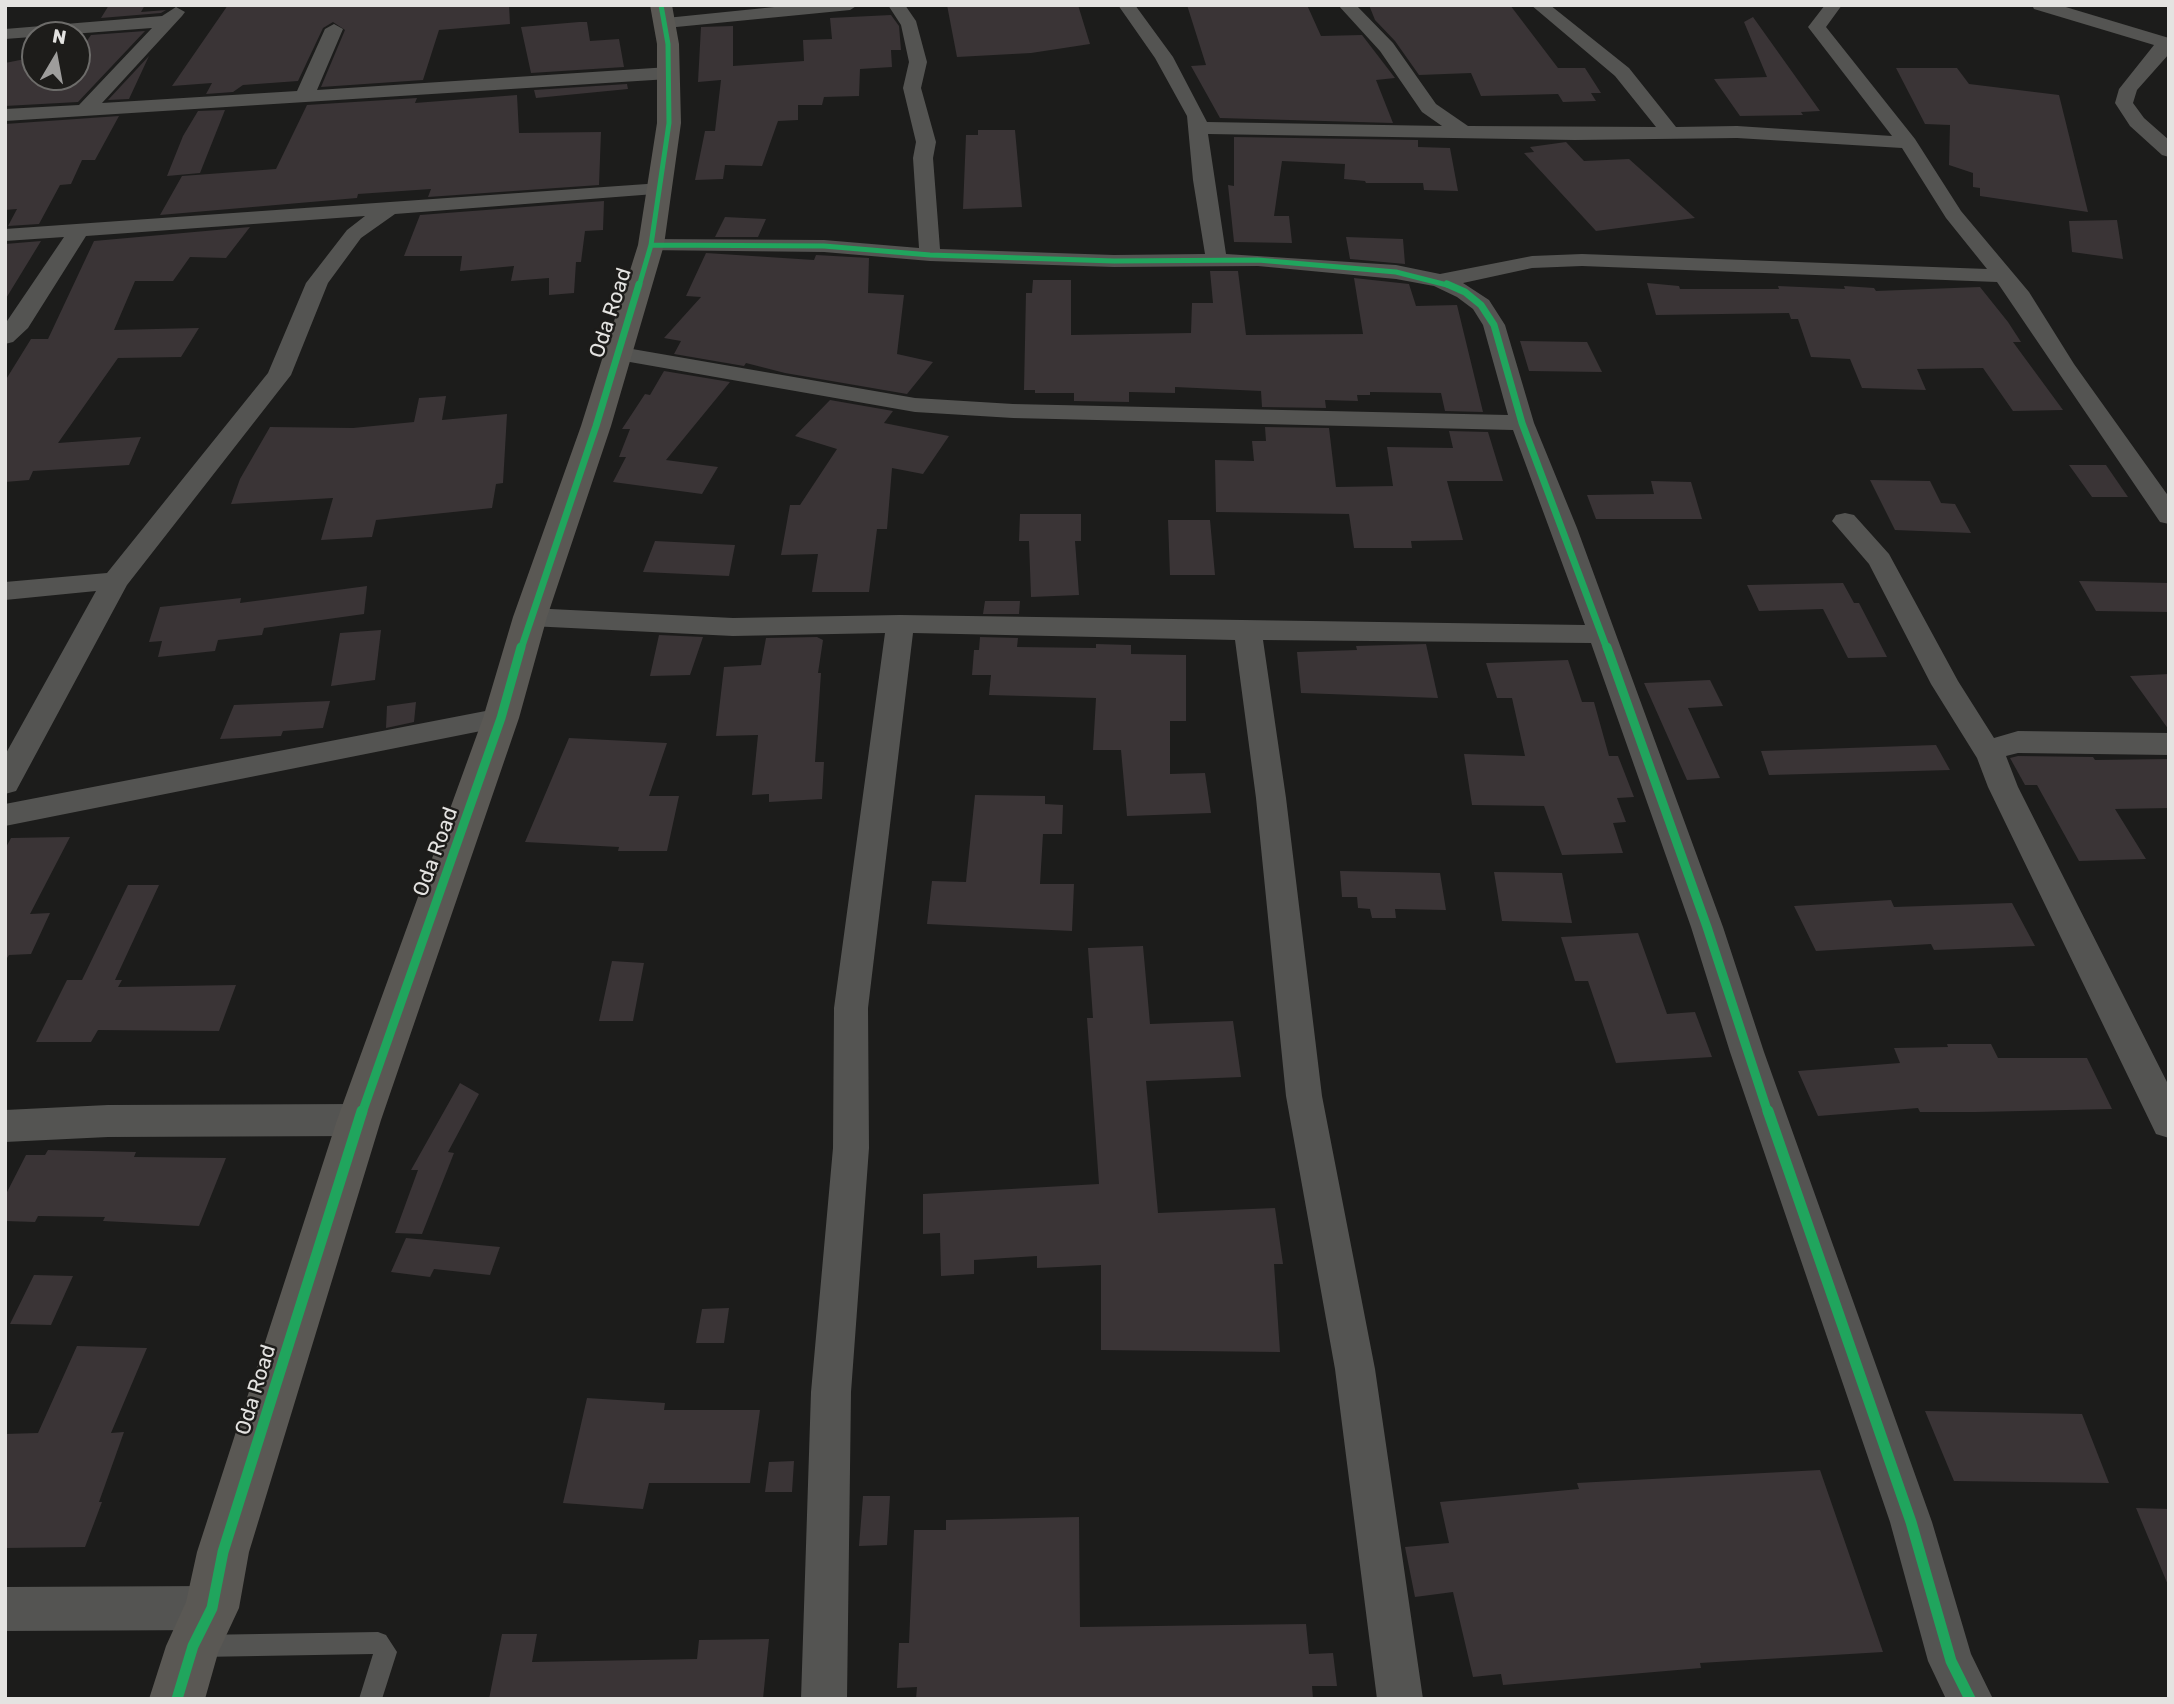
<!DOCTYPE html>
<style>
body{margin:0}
#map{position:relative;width:2174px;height:1704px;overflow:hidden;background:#1c1c1b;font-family:Rubik,sans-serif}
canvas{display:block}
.frame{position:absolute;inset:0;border:7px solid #e4e3e1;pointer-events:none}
.north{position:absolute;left:21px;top:21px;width:70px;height:70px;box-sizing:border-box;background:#1d1c1a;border:2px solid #6d6c6a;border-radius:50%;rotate:10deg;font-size:19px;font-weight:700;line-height:28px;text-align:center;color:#e4e3e1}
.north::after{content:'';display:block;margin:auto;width:24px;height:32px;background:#9e9d9c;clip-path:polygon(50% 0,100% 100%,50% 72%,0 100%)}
</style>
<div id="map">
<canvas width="2174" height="1704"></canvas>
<div class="frame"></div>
<div class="north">N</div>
</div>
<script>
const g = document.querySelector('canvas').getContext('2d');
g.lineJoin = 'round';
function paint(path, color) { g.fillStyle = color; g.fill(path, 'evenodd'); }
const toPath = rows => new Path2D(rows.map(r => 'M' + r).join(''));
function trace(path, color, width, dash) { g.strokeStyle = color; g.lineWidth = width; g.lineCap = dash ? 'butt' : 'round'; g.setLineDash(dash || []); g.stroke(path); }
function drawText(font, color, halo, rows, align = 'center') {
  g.font = font + ' Rubik,sans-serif'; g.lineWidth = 5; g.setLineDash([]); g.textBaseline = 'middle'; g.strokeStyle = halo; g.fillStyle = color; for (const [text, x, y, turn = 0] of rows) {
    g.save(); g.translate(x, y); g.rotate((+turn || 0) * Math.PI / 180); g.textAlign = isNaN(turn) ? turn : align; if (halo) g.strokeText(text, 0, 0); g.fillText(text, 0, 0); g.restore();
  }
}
const building = toPath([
 [109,5,145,5,141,12,166,10,161,13,101,18],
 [228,5,509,5,510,24,439,30,423,80,321,87,345,30,333,22,323,28,298,81,243,85,233,92,206,94,212,83,172,86],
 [947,5,1078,5,1090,44,1031,53,957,57],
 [1187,5,1307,5,1321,36,1362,35,1395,78,1376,80,1393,123,1220,118,1191,66,1206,65],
 [1369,5,1510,5,1558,68,1585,68,1601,93,1591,93,1596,101,1563,102,1558,94,1481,96,1471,73,1419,75,1395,41,1375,20],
 [891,15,899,26,901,50,891,50,892,67,860,69,859,96,824,97,822,105,798,105,798,120,778,121,762,166,725,165,723,179,695,180,705,131,715,131,721,80,698,82,701,27,733,26,733,66,804,61,803,40,832,39,830,18],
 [1753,17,1820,111,1801,112,1803,115,1740,116,1714,79,1767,77,1744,22],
 [579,22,587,22,590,41,619,39,624,67,531,73,521,27],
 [145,31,78,102,5,106,5,63,35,57,35,77,77,77,77,55,91,35],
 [149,56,129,99,108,100],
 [1896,68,1957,68,1969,84,2059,95,2088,212,1980,196,1980,188,1973,187,1973,173,1949,165,1950,125,1925,124],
 [627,84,628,89,536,98,534,90],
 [517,95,519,133,601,132,599,185,428,197,431,189,358,194,357,198,160,215,182,176,276,169,307,105,417,98,415,103],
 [225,110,200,173,167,176,183,136,198,111],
 [119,116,95,160,82,160,71,184,60,185,39,224,8,226,17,209,5,210,5,124],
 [978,130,1015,130,1022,207,963,209,966,135,978,135],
 [1234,137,1418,140,1418,147,1450,148,1458,191,1424,190,1423,183,1366,183,1365,181,1344,179,1345,164,1282,161,1274,216,1289,216,1292,243,1234,242,1228,185,1234,186],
 [1566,142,1584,161,1629,159,1695,218,1596,231,1524,153,1534,152,1530,147],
 [604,201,603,230,585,231,581,262,576,262,574,293,549,295,549,278,511,281,514,266,460,271,462,256,404,256,420,215],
 [725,217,766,219,758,237,715,237],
 [2117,220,2123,259,2072,252,2069,221],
 [250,227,226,258,190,257,173,281,135,281,114,330,199,328,181,357,118,358,58,443,141,437,129,465,33,471,29,480,5,482,5,381,31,339,48,339,94,241],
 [1346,237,1403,239,1405,264,1350,259],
 [41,241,5,300,5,244],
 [706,253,814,260,816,255,869,258,868,293,904,295,897,354,933,362,907,394,785,373,746,363,744,366,674,354,681,341,664,338,701,297,686,296],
 [1210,271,1238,271,1246,335,1363,334,1354,278,1409,284,1416,306,1457,305,1483,412,1445,411,1441,393,1370,392,1370,395,1357,395,1358,401,1325,400,1326,408,1262,407,1261,391,1175,387,1175,393,1129,392,1129,402,1074,401,1074,393,1035,393,1035,390,1024,390,1026,293,1032,293,1033,280,1071,280,1071,335,1191,333,1192,303,1213,303],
 [1647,283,1679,286,1680,289,1779,289,1778,286,1845,289,1844,286,1874,288,1876,291,1980,287,2008,322,2021,342,2013,342,2063,410,2013,411,1983,368,1917,369,1926,390,1862,388,1850,359,1811,357,1798,319,1791,319,1789,313,1656,315],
 [1520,341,1587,342,1602,372,1529,371],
 [664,371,730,382,666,460,718,467,702,494,613,482,626,457,619,457,630,429,622,429,645,394,650,395],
 [446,396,442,420,507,414,503,483,496,484,492,508,376,520,372,537,321,540,333,498,231,504,240,479,270,427,353,428,414,422,419,398],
 [830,400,893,411,884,423,949,436,923,474,892,468,887,529,877,529,869,592,812,592,818,554,781,555,790,505,800,505,837,449,795,436],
 [1265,427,1329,428,1336,487,1393,486,1387,447,1453,448,1449,431,1488,432,1503,481,1447,481,1463,540,1411,541,1412,548,1354,548,1349,514,1216,512,1215,460,1254,461,1252,441,1266,441],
 [2069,465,2106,465,2128,497,2092,497],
 [1870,480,1930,481,1941,503,1955,504,1971,533,1895,530],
 [1651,481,1691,482,1702,519,1596,519,1587,495,1654,494],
 [1020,514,1081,514,1081,541,1075,541,1079,595,1031,597,1029,541,1019,541],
 [1168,520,1210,520,1215,575,1170,575],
 [655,541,735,545,729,576,643,572],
 [2079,581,2169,583,2169,612,2096,611],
 [1843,583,1854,603,1859,603,1887,657,1848,658,1823,609,1759,611,1747,585],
 [367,586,364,614,264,628,262,635,218,640,215,651,158,657,162,641,149,642,160,607,241,598,240,603],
 [985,601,1020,601,1019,614,983,614],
 [381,630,375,680,331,686,340,633],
 [659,635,703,637,690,675,650,676],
 [817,637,823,640,818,673,821,673,815,762,824,762,822,799,769,802,769,794,752,795,758,735,716,736,724,667,761,665,766,638],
 [980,637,1018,638,1017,647,1096,648,1096,644,1131,645,1131,654,1186,655,1186,721,1170,721,1170,774,1205,773,1211,813,1127,816,1121,750,1093,750,1096,698,989,695,991,675,972,675,974,650,979,650],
 [1426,644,1438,698,1301,693,1297,652,1357,650,1356,646],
 [1568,660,1582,702,1594,702,1609,756,1618,756,1634,797,1617,798,1626,822,1613,823,1623,853,1562,855,1544,806,1472,805,1464,754,1525,756,1512,698,1497,698,1486,663],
 [2169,674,2169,730,2130,676],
 [1710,680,1723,706,1688,708,1720,778,1687,780,1644,683],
 [330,701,323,728,283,731,281,736,220,739,234,705],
 [416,702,414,722,386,728,387,706],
 [569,738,667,743,649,796,679,796,667,851,618,851,619,847,525,842],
 [1936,745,1950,770,1769,775,1761,751],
 [2018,756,2093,757,2095,760,2169,759,2169,808,2115,809,2146,859,2079,861,2037,785,2025,785,2010,758],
 [975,795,1045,796,1045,804,1063,805,1062,834,1043,834,1040,884,1074,884,1072,931,927,924,932,881,966,882],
 [70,837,30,914,50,913,31,954,9,955,5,961,5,849,11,838],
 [1340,871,1440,873,1446,910,1395,909,1396,918,1372,918,1370,909,1358,908,1357,897,1342,897],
 [1494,872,1562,873,1572,923,1502,921],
 [128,885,159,885,115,980,122,980,118,987,236,985,219,1031,98,1030,91,1042,36,1042,67,980,82,980],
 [1891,900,1894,907,2012,903,2035,946,1934,950,1931,944,1816,951,1794,906],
 [1638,933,1667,1014,1695,1012,1712,1057,1616,1063,1588,981,1575,981,1561,937],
 [1143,946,1150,1024,1233,1021,1241,1077,1146,1081,1158,1213,1275,1208,1283,1264,1274,1264,1280,1352,1101,1350,1101,1265,1037,1268,1037,1256,974,1260,974,1274,941,1276,940,1233,923,1234,923,1194,1099,1184,1087,1018,1093,1018,1088,948],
 [612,961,644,963,633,1021,599,1021],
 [1947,1044,1991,1044,1998,1058,2087,1058,2112,1109,1976,1112,1920,1112,1918,1108,1818,1116,1798,1071,1900,1063,1894,1048,1948,1047],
 [460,1083,479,1094,448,1152,454,1153,422,1234,395,1233,418,1170,411,1170],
 [48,1150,136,1152,134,1157,226,1158,199,1226,103,1221,105,1217,38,1216,35,1222,5,1221,5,1196,26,1155,45,1155],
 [406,1238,500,1247,490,1275,434,1269,430,1277,391,1272],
 [34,1275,73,1276,51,1325,10,1324],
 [729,1308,724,1343,696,1343,702,1309],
 [77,1346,147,1348,111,1433,124,1432,99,1502,102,1502,85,1547,5,1548,5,1434,38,1433],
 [587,1398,665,1403,664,1410,760,1410,750,1483,649,1483,643,1509,563,1503],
 [1925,1411,2082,1414,2109,1483,1954,1481],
 [794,1461,792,1492,765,1492,769,1462],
 [1820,1470,1883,1652,1700,1663,1701,1668,1503,1685,1501,1674,1473,1677,1453,1592,1415,1597,1405,1547,1449,1543,1440,1502,1579,1489,1577,1483],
 [863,1496,890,1496,887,1545,859,1546],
 [2136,1508,2169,1509,2169,1585,2168,1585],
 [1079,1517,1080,1627,1306,1624,1309,1654,1333,1653,1337,1686,1312,1686,1313,1699,916,1699,917,1687,897,1688,899,1643,909,1643,914,1530,946,1530,946,1520],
 [502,1634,537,1634,532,1662,697,1659,699,1640,769,1639,763,1699,489,1699]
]);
const lane = toPath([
 [378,1632,386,1635,397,1652,382,1699,359,1699,373,1654,200,1657,192,1654,189,1646,192,1638,200,1635,378,1632]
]);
const street = toPath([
 [794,5,858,5,850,10,666,28,657,23,666,18,794,5],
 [888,5,905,5,916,21,927,62,921,88,936,142,933,158,940,249,1114,255,1205,254,1193,180,1187,116,1155,58,1118,5,1135,5,1173,57,1207,122,1442,126,1422,112,1380,51,1338,5,1356,5,1393,43,1436,104,1468,126,1656,127,1615,76,1531,5,1550,5,1629,68,1676,127,1737,126,1892,136,1808,27,1825,5,1842,5,1826,27,1915,139,1961,211,2029,292,2074,364,2169,497,2169,524,2160,522,1997,282,1582,266,1532,268,1463,283,1489,300,1505,325,1534,423,1577,528,1723,927,1764,1052,1932,1522,1971,1654,1993,1699,1946,1699,1928,1661,1890,1522,1730,1052,1691,927,1591,643,1263,640,1286,798,1322,1096,1375,1369,1423,1699,1377,1699,1335,1369,1286,1096,1256,798,1235,640,913,633,868,1008,869,1148,851,1392,847,1699,801,1699,811,1392,833,1148,834,1008,885,633,733,636,530,626,520,623,516,617,520,611,530,608,733,618,900,615,1585,625,1513,430,1013,418,915,412,607,358,603,353,607,348,615,346,915,398,1013,404,1508,415,1483,325,1473,309,1457,297,1434,286,1396,279,1258,266,1114,267,930,261,824,252,643,250,640,245,651,239,824,240,919,248,913,158,916,142,903,88,909,62,901,25,888,5],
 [1208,134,1575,140,1737,138,1902,148,1946,218,1987,269,1582,254,1532,256,1440,274,1396,265,1226,254,1208,134],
 [2032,5,2059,5,2169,38,2169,54,2137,90,2133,103,2144,118,2169,140,2169,157,2162,155,2130,126,2115,103,2119,89,2154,45,2034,9,2032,5],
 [176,7,185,12,182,16,102,103,297,91,325,29,334,24,343,29,317,90,669,67,678,73,669,79,5,121,5,109,79,105,152,28,5,39,5,29,162,16,176,7],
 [661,183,671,189,668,193,395,214,361,238,328,283,291,375,127,585,16,791,5,794,5,755,96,591,5,600,5,582,107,573,268,373,306,283,347,230,365,216,86,236,28,328,13,342,5,344,5,324,64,237,5,241,5,229,661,183],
 [1845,513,1854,515,1889,554,1958,681,1994,738,2018,731,2169,733,2169,755,2018,753,2006,756,2018,787,2169,1086,2169,1138,2156,1134,1988,787,1977,758,1931,684,1869,564,1832,521,1836,515,1845,513],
 [501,708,511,711,516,718,511,725,5,826,5,804,501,708],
 [359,1104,372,1109,377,1120,372,1131,359,1136,108,1137,5,1142,5,1110,108,1105,359,1104],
 [212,1586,228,1592,234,1608,228,1624,212,1630,5,1631,5,1587,212,1586]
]);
const secondary = toPath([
 [650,5,672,5,679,44,681,123,664,245,611,426,547,617,519,718,381,1120,249,1552,239,1608,218,1653,205,1699,149,1699,166,1646,186,1602,197,1552,337,1120,483,718,513,617,581,426,638,245,657,123,657,44,650,5]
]);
const cyclewayFar3 = toPath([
 [651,245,824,246,930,255,1114,261,1258,260,1396,272,1451,286],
 [639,286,651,245,669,123,668,44,661,5]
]);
const cyclewayFar2 = toPath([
 [1447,284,1465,292,1481,305,1494,325,1522,423,1607,649],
 [521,649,596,426,639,284]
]);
const cyclewayFar1 = toPath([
 [1607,647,1707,927,1768,1113],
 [362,1113,501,718,521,647]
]);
const cycleway = toPath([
 [1768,1111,1911,1522,1951,1661,1970,1699],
 [177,1699,193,1646,212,1608,223,1552,362,1111]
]);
const streetNames = [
 ["Oda Road",611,313,-72],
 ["Oda Road",436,852,-70],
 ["Oda Road",256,1390,-73]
];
paint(building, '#3a3436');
paint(lane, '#545452');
paint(street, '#545452');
paint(secondary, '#5a5854');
trace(cyclewayFar3, '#20a55d', 5);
trace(cyclewayFar2, '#20a55d', 7);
trace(cyclewayFar1, '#20a55d', 9);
trace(cycleway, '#20a55d', 11);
drawText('21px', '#e4e3e1', '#1d1c1a', streetNames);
</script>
